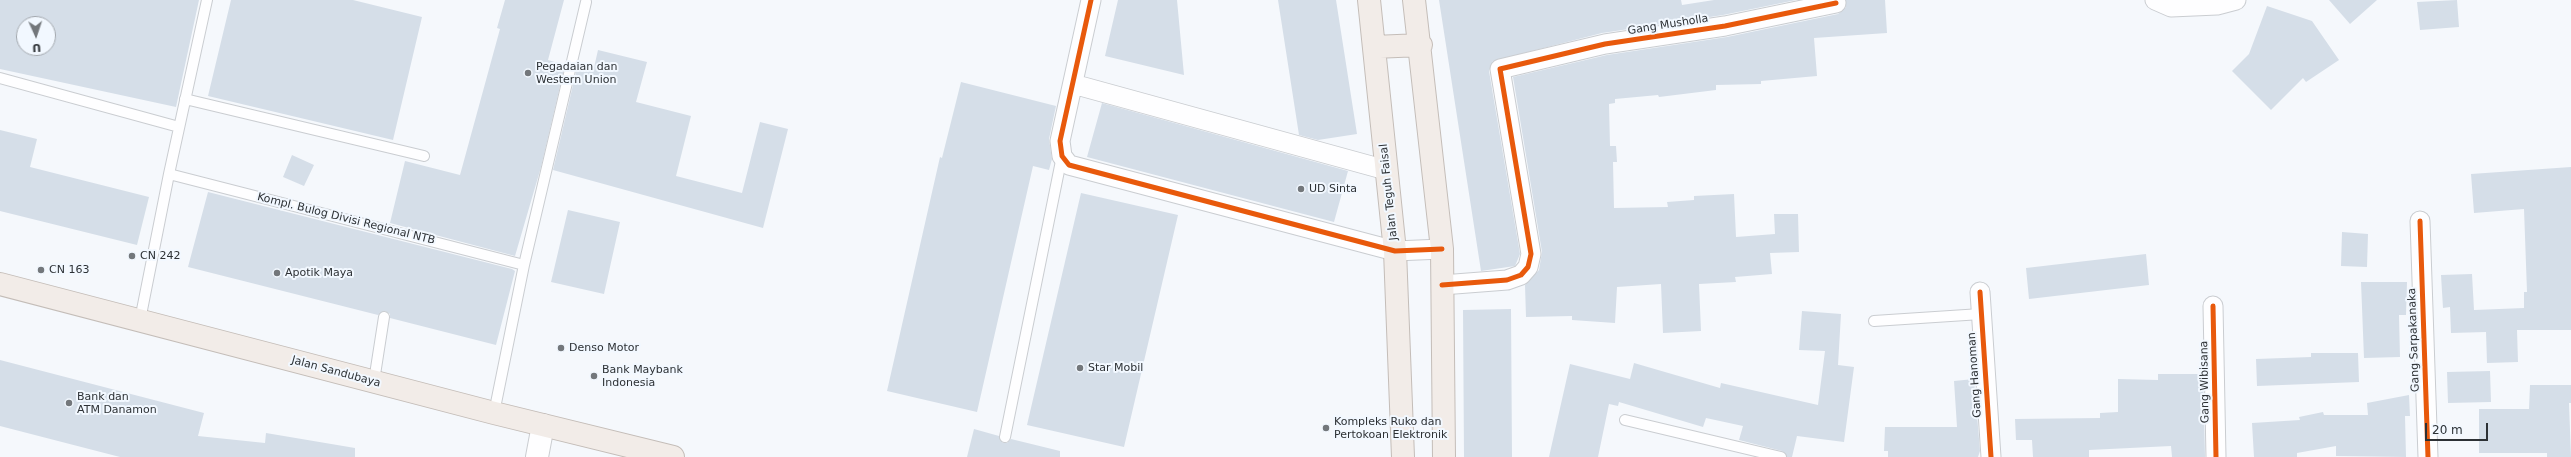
<!DOCTYPE html>
<style>
body{margin:0}
#map{position:relative;width:2571px;height:457px;overflow:hidden;background:#f5f8fc;font-family:"DejaVu Sans",sans-serif}
canvas{display:block}
.north{position:absolute;left:16px;top:16px;width:40px;height:40px;box-sizing:border-box;background:#f2f8ff;border:1px solid #a3a8ae;border-radius:50%;rotate:177deg;font-size:11px;font-weight:700;line-height:16px;text-align:center;color:#2d3135}
.north::after{content:'';display:block;margin:auto;width:14px;height:18px;background:#73777b;clip-path:polygon(50% 0,100% 100%,50% 72%,0 100%)}
.scale{position:absolute;left:2425px;top:423px;width:63px;height:18px;box-sizing:border-box;border:2px solid #2d3135;border-top:0;padding-left:5px;font-size:12px;line-height:14px;white-space:nowrap;color:#2d3135;-webkit-text-stroke:3px #f2f8ff;paint-order:stroke}
</style>
<div id="map">
<canvas width="2571" height="457"></canvas>
<div class="north">U</div>
<div class="scale">20 m</div>
</div>
<script>
const g = document.querySelector('canvas').getContext('2d');
g.lineJoin = 'round';
function paint(path, color) { g.fillStyle = color; g.fill(path, 'evenodd'); }
const toPath = rows => new Path2D(rows.map(r => 'M' + r).join(''));
function trace(path, color, width, dash) { g.strokeStyle = color; g.lineWidth = width; g.lineCap = dash ? 'butt' : 'round'; g.setLineDash(dash || []); g.stroke(path); }
function drawText(font, color, halo, rows, align = 'center') {
  g.font = font + ' "DejaVu Sans",sans-serif'; g.lineWidth = 4; g.setLineDash([]); g.textBaseline = 'middle'; g.strokeStyle = halo; g.fillStyle = color; for (const [text, x, y, turn = 0] of rows) {
    g.save(); g.translate(x, y); g.rotate((+turn || 0) * Math.PI / 180); g.textAlign = isNaN(turn) ? turn : align; if (halo) g.strokeText(text, 0, 0); g.fillText(text, 0, 0); g.restore();
  }
}
const building = toPath([
 [0,0,199,0,176,107,0,69],
 [24,24,48,24,48,48,24,48],
 [231,0,353,0,422,17,393,140,208,96],
 [505,0,564,0,548,60,565,65,541,167,515,256,390,223,405,161,460,175,500,29,497,28],
 [1118,0,1177,0,1184,75,1105,56],
 [1278,0,1336,0,1357,134,1318,140,1299,135],
 [1439,0,1681,0,1682,5,1714,0,1796,0,1723,15,1602,33,1493,61,1489,71,1520,254,1515,266,1481,271],
 [1846,0,1885,0,1887,33,1814,38,1817,76,1761,81,1761,84,1716,85,1716,90,1659,97,1658,95,1615,99,1615,103,1609,104,1610,146,1616,146,1617,162,1613,162,1614,208,1668,207,1667,202,1694,200,1694,196,1734,194,1736,237,1775,234,1774,214,1798,214,1799,252,1770,253,1772,274,1735,277,1736,282,1699,284,1701,331,1663,333,1661,284,1617,287,1615,323,1572,320,1572,316,1526,317,1525,285,1539,270,1542,252,1513,77,1607,55,1727,37,1838,14,1846,7],
 [2329,0,2377,0,2350,24],
 [2457,0,2459,27,2420,30,2417,2],
 [2267,6,2312,21,2339,60,2306,82,2303,78,2271,110,2232,71,2249,54],
 [598,50,647,62,636,102,691,116,676,176,742,193,760,122,788,129,763,228,553,170,577,68,593,72],
 [961,82,1056,106,1049,139,1052,159,1049,170,1033,166,977,412,887,391,940,157,942,158],
 [1102,103,1348,171,1334,222,1087,157],
 [0,130,37,139,30,167,149,197,137,245,0,211],
 [292,155,314,165,304,186,283,177],
 [2571,167,2571,330,2517,330,2518,362,2487,363,2486,332,2451,333,2450,307,2443,308,2441,275,2472,274,2474,310,2524,308,2524,292,2527,292,2524,209,2474,213,2471,174],
 [208,192,512,269,515,271,496,345,390,318,390,314,385,311,378,315,188,267],
 [1081,193,1178,215,1124,447,1027,425],
 [568,210,620,222,604,294,551,282],
 [2342,232,2368,234,2367,267,2341,266],
 [2146,254,2149,285,2029,299,2026,268],
 [2361,282,2407,282,2406,315,2399,315,2400,357,2364,358],
 [1511,309,1512,457,1464,457,1463,310],
 [1802,311,1841,314,1838,365,1854,367,1844,442,1797,436,1792,457,1787,457,1782,451,1739,440,1743,426,1706,418,1703,427,1619,402,1618,406,1609,404,1598,457,1549,457,1570,364,1630,379,1634,363,1720,388,1721,383,1818,405,1825,351,1799,350],
 [2311,353,2358,353,2359,382,2257,386,2256,359,2311,357],
 [0,360,204,413,198,436,265,443,266,433,355,448,355,457,120,457,0,426],
 [2490,371,2491,402,2448,403,2447,372],
 [2158,374,2203,374,2205,457,2172,457,2171,446,2089,450,2089,457,2033,457,2032,440,2016,440,2015,419,2100,418,2100,413,2118,412,2118,379,2158,380],
 [1974,379,1980,451,1978,457,1888,457,1888,451,1884,451,1885,427,1957,427,1954,381],
 [2530,385,2571,385,2571,403,2569,403,2571,457,2547,457,2547,453,2479,453,2479,409,2529,409],
 [2409,395,2410,416,2405,416,2406,457,2336,456,2336,446,2297,453,2297,457,2254,457,2252,423,2300,420,2299,417,2323,412,2324,415,2368,415,2367,403],
 [974,429,999,436,1003,443,1007,443,1011,439,1060,451,1060,457,967,457]
]);
const service = toPath([
 [0,78,179,127],
 [185,99,424,156],
 [169,174,524,265],
 [140,320,169,174,207,0],
 [1874,321,1981,314],
 [374,381,384,317],
 [494,413,524,265,586,2],
 [1625,420,1781,457],
 [1005,437,1062,156]
]);
const minor = toPath([
 [1091,0,1060,141,1062,156,1069,165,1395,251,1442,249],
 [2155,0,2171,7,2217,5,2236,0],
 [1073,84,1386,170],
 [2420,221,2428,457],
 [1442,285,1507,280,1521,275,1528,267,1531,254,1500,69,1605,44,1725,26,1836,3],
 [1980,292,1991,457],
 [2213,306,2216,457]
]);
const tertiary = toPath([
 [537,457,543,425]
]);
const trunk = toPath([
 [1369,0,1395,251,1403,457],
 [1414,0,1442,249,1444,457],
 [1374,47,1421,45],
 [0,284,494,413,673,457]
]);
const cycleway = toPath([
 [1091,0,1060,141,1062,156,1069,165,1395,251,1442,249],
 [2420,221,2428,457],
 [1442,285,1507,280,1521,275,1528,267,1531,254,1500,69,1605,44,1725,26,1836,3],
 [1980,292,1991,457],
 [2213,306,2216,457]
]);
const markers = [
 [528,73,4,"#73777b"],
 [1301,189,4,"#73777b"],
 [132,256,4,"#73777b"],
 [41,270,4,"#73777b"],
 [277,273,4,"#73777b"],
 [561,348,4,"#73777b"],
 [1080,368,4,"#73777b"],
 [594,376,4,"#73777b"],
 [69,403,4,"#73777b"],
 [1326,428,4,"#73777b"]
];
const streetNames = [
 ["Gang Musholla",1668,25,-9],
 ["Jalan Teguh Faisal",1389,192,-96],
 ["Kompl. Bulog Divisi Regional NTB",346,219,14],
 ["Gang Sarpakanaka",2414,340,-92],
 ["Jalan Sandubaya",336,372,15],
 ["Gang Hanoman",1975,375,-94],
 ["Gang Wibisana",2205,382,-91]
];
const poiNames = [
 ["Pegadaian dan",536,67],
 ["Western Union",536,80],
 ["UD Sinta",1309,189],
 ["CN 242",140,256],
 ["CN 163",49,270],
 ["Apotik Maya",285,273],
 ["Denso Motor",569,348],
 ["Star Mobil",1088,368],
 ["Bank Maybank",602,370],
 ["Indonesia",602,383],
 ["Bank dan",77,397],
 ["ATM Danamon",77,410],
 ["Kompleks Ruko dan",1334,422],
 ["Pertokoan Elektronik",1334,435]
];
paint(building, '#d5dee8');
trace(service, '#cacdd1', 12);
trace(minor, '#cacdd1', 21);
trace(tertiary, '#cacdd1', 24);
trace(trunk, '#c4bdb8', 24);
trace(service, '#fefeff', 10);
trace(minor, '#fefeff', 19);
trace(tertiary, '#fefeff', 22);
trace(trunk, '#f2ece8', 22);
trace(cycleway, '#e8590c', 5);
for (const [x, y, r, color] of markers) { const dot = new Path2D(); dot.arc(x, y, r, 0, 2 * Math.PI); g.fillStyle = color; g.fill(dot); trace(dot, '#f2f8ff', 1.5); }
drawText('11px', '#2d3135', '#f2f8ff', streetNames);
drawText('11px', '#2d3135', '#f2f8ff', poiNames, 'left');
</script>
